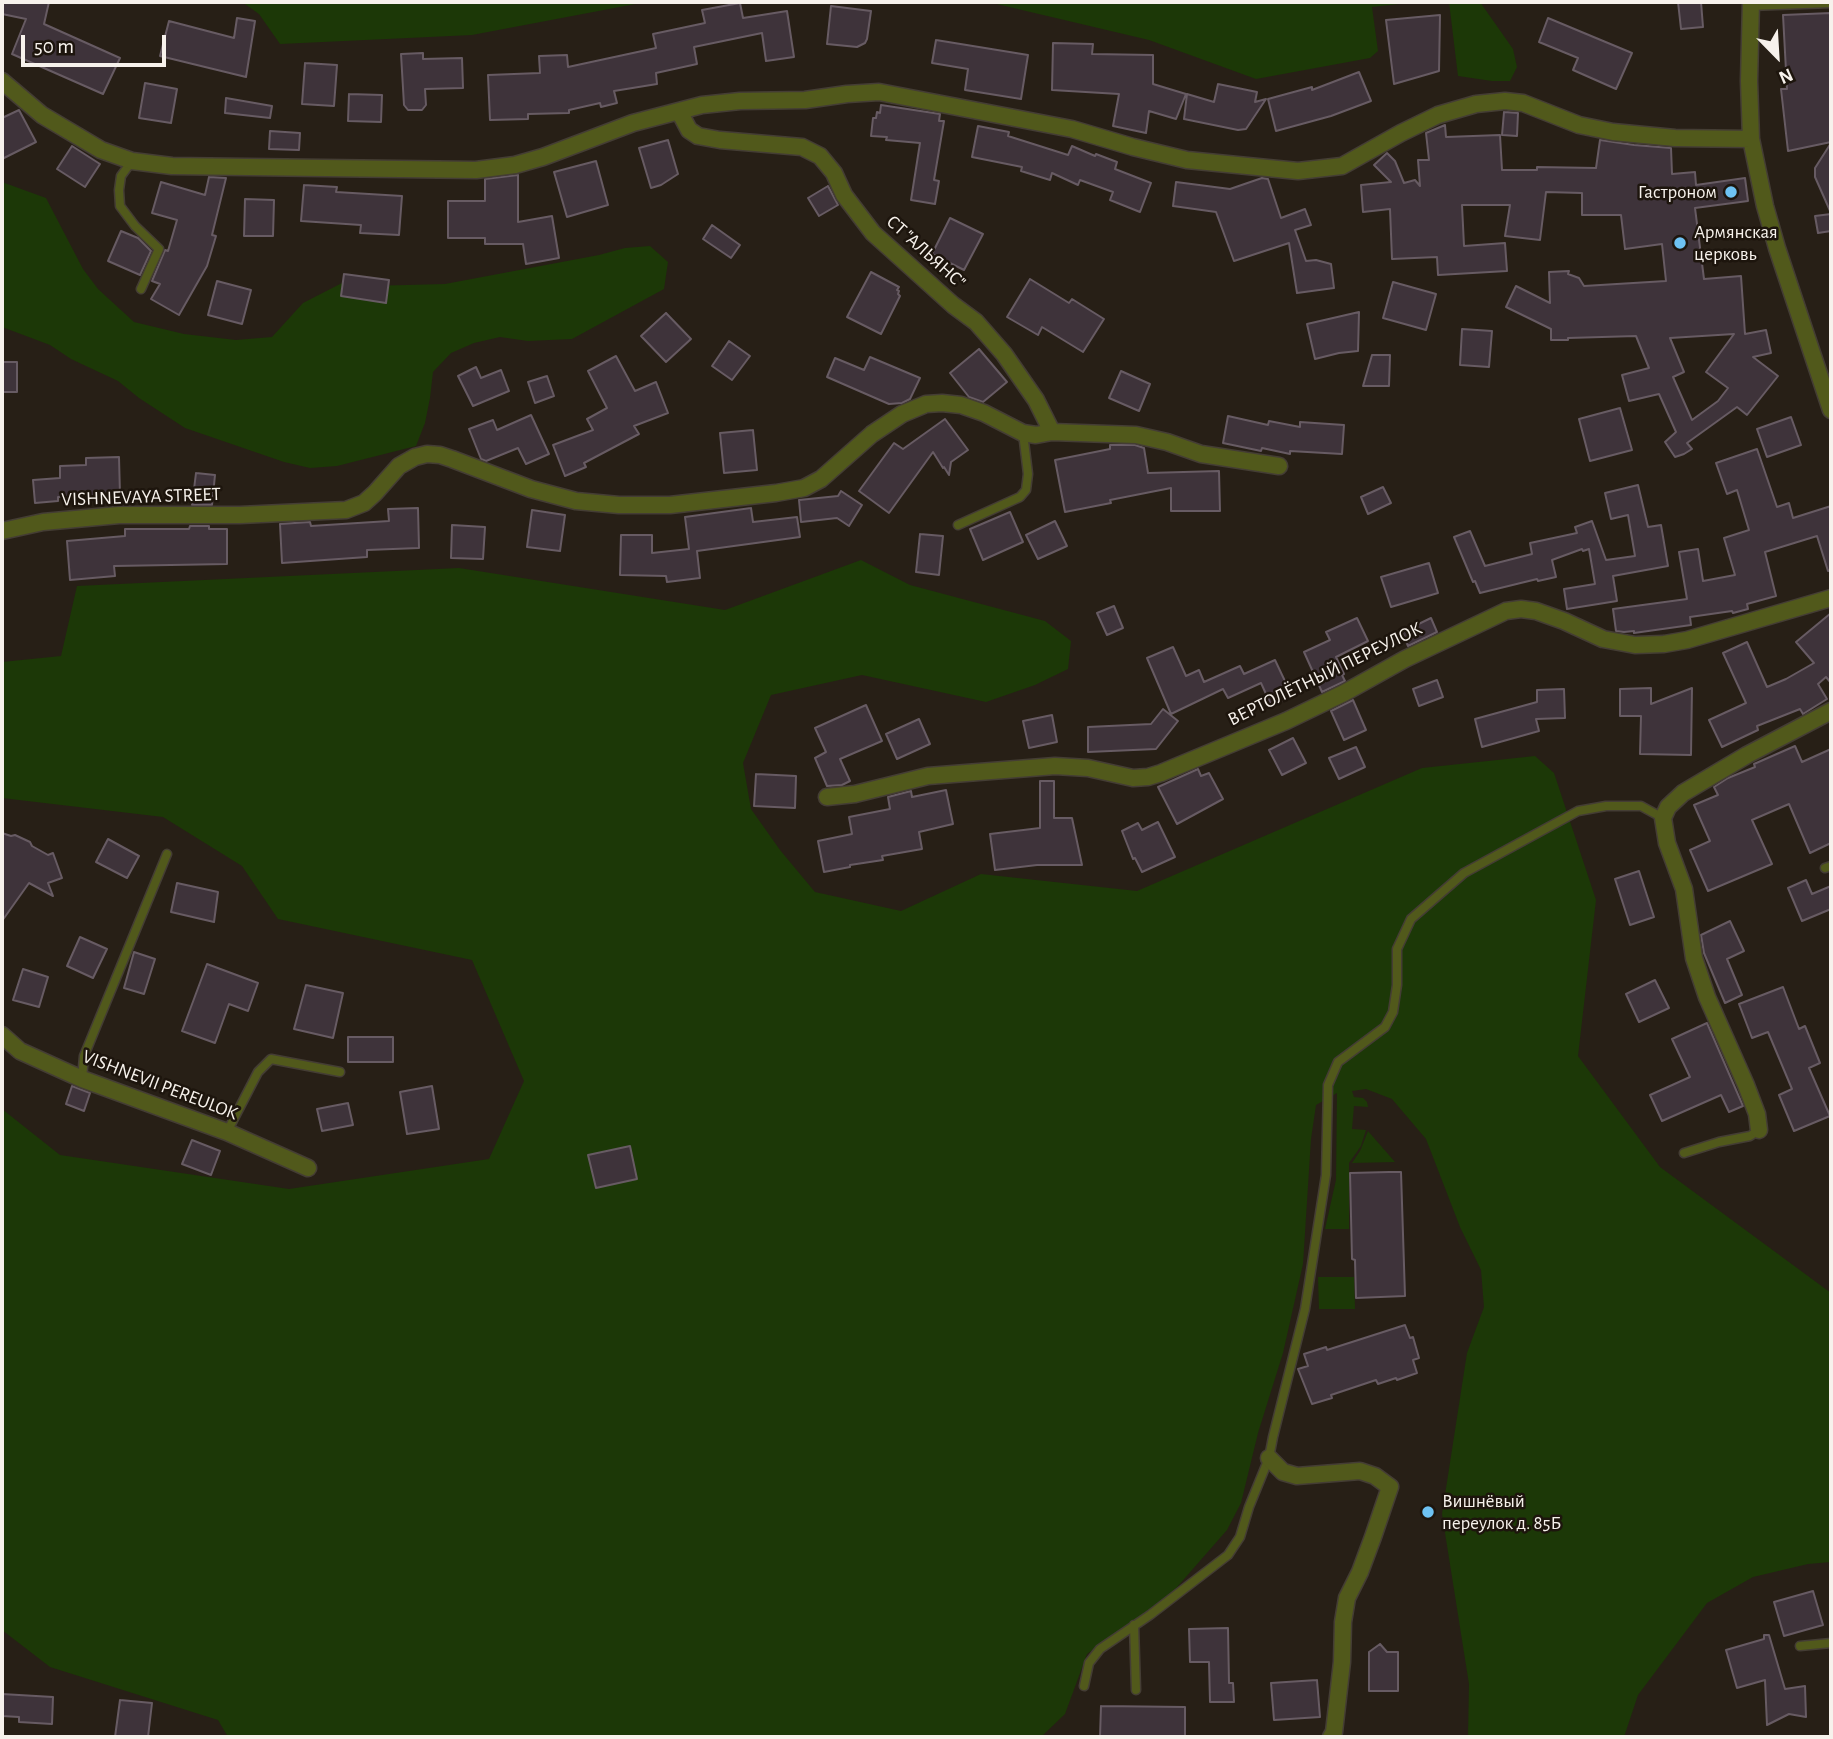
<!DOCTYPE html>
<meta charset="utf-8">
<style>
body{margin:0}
#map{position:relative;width:1833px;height:1739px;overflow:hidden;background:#271f16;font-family:"Alegreya Sans",sans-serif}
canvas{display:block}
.frame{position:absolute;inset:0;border:4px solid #f7f2ec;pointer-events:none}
.north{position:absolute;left:1742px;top:21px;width:70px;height:70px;-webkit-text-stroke:5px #1d150d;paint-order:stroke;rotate:156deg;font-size:19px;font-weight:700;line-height:28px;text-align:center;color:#f7f2ec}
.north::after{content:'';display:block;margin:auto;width:24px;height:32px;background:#f7f2ec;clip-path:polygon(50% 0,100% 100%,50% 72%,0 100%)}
.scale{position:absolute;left:21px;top:35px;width:145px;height:32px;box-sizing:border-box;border:4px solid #f7f2ec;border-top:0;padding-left:9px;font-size:21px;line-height:24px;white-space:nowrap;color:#f7f2ec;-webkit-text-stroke:5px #1d150d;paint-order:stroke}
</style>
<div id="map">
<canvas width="1833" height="1739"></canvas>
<div class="frame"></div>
<div class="north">N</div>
<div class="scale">50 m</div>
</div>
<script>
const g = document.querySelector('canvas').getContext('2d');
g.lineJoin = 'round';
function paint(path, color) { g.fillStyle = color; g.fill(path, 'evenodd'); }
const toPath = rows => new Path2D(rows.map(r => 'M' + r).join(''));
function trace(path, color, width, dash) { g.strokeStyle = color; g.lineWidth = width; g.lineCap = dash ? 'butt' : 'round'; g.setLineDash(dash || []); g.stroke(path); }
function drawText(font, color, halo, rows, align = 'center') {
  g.font = font + ' "Alegreya Sans",sans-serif'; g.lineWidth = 5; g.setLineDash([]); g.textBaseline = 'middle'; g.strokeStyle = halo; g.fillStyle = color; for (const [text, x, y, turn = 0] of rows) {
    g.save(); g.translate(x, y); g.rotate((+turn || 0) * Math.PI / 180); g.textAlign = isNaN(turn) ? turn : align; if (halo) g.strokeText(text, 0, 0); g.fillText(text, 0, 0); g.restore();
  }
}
const green = toPath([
 [242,2,646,2,472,35,280,44,259,14],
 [988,2,1417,2,1372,7,1378,51,1370,58,1256,79,1149,40],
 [1449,2,1480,2,1513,49,1517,67,1510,81,1492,81,1458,76],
 [2,182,46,198,83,269,98,289,134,322,184,334,236,340,272,337,303,303,342,283,368,286,445,284,599,255,625,248,650,246,668,262,664,289,572,339,528,341,500,337,474,343,451,353,433,372,430,398,425,423,416,446,337,466,310,468,284,462,185,428,139,398,118,381,71,359,50,345,2,327],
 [861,560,910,585,1045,621,1071,641,1068,669,1035,685,986,702,862,675,771,695,743,763,751,809,780,850,815,892,901,911,981,874,1137,891,1422,768,1535,756,1554,773,1596,900,1578,1056,1660,1167,1831,1293,1831,1562,1808,1564,1753,1577,1707,1603,1638,1695,1624,1737,1468,1737,1469,1684,1442,1514,1467,1353,1484,1307,1481,1270,1460,1227,1426,1139,1392,1099,1366,1089,1352,1091,1354,1097,1363,1098,1367,1102,1368,1107,1354,1106,1352,1129,1366,1130,1361,1146,1349,1163,1349,1229,1325,1229,1336,1180,1337,1093,1316,1105,1311,1139,1303,1264,1283,1353,1258,1433,1241,1503,1227,1530,1171,1594,1087,1654,1065,1714,1041,1737,228,1737,218,1720,50,1667,2,1630,2,1109,60,1155,289,1189,489,1159,524,1081,472,960,278,919,242,866,163,817,2,798,2,662,61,656,77,586,459,568,725,610],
 [1368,1131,1395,1162,1352,1163,1360,1151],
 [1318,1277,1354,1277,1355,1309,1319,1309]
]);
const building = toPath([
 [2,2,49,2,44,24,120,58,103,94,12,54,26,19,2,14,2,2],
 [1678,2,1701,2,1703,27,1681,29,1678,2],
 [740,3,743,18,787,11,794,57,766,61,762,33,694,47,697,64,656,73,657,84,614,91,617,103,601,107,600,103,569,110,569,113,528,114,528,119,490,120,488,75,540,73,539,56,567,55,568,67,656,48,653,34,705,23,702,10,740,3],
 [831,6,871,11,867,39,865,43,857,47,827,44,831,6],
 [1831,13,1831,142,1788,151,1781,89,1787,89,1783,15,1831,13],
 [1440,15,1439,71,1394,84,1386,20,1440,15],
 [237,18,255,21,246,77,160,56,169,21,234,38,237,18],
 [1548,18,1632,53,1616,89,1573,70,1578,58,1539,42,1548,18],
 [936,40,1028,55,1021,99,965,90,968,69,932,63,936,40],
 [1053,43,1093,44,1092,54,1153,55,1153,84,1186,94,1176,119,1149,111,1146,133,1113,126,1119,94,1052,90,1053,43],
 [423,53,423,59,462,58,463,88,425,89,426,105,422,110,408,110,404,105,401,54,423,53],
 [305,63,337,65,334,106,302,104,305,63],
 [1359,72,1371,101,1331,116,1276,131,1268,99,1312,87,1312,90,1359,72],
 [145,83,177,89,171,123,139,118,145,83],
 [1218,84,1257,92,1255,102,1266,99,1246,129,1238,130,1184,119,1187,94,1214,102,1218,84],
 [349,94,382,95,381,122,348,121,349,94],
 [226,98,272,106,270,118,225,113,226,98],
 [881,105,940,114,939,121,944,121,934,180,939,181,935,204,911,200,920,143,886,140,887,137,871,136,873,118,876,118,877,112,880,113,881,105],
 [19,110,36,142,2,159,2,118,19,110],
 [1504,112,1518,113,1517,136,1502,135,1504,112],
 [1445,125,1446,137,1500,135,1502,170,1537,170,1537,167,1596,168,1600,140,1634,145,1671,148,1672,174,1695,172,1696,185,1745,178,1748,201,1695,208,1704,279,1741,276,1745,334,1766,330,1771,353,1753,357,1778,376,1747,415,1737,407,1687,443,1692,449,1684,454,1675,457,1665,442,1676,432,1659,394,1629,401,1622,375,1649,368,1636,336,1568,338,1568,340,1551,340,1551,329,1506,307,1516,286,1550,303,1549,272,1569,271,1568,274,1579,278,1584,286,1666,281,1662,244,1625,249,1621,215,1582,215,1582,193,1546,192,1540,240,1505,236,1510,205,1462,205,1464,246,1505,243,1507,271,1438,275,1437,257,1392,259,1390,209,1363,212,1361,185,1391,182,1374,165,1387,153,1395,161,1404,183,1415,180,1420,186,1418,160,1429,160,1426,133,1445,125],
 [1734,334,1706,372,1728,388,1718,401,1692,420,1673,377,1684,372,1670,338,1734,334],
 [978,126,1009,132,1008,136,1068,155,1072,146,1095,156,1096,154,1117,162,1115,169,1151,183,1140,212,1110,200,1113,192,1080,180,1078,185,1052,173,1050,180,1021,171,1022,167,972,157,978,126],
 [270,131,300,133,299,150,269,149,270,131],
 [668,140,678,174,661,185,651,188,639,148,668,140],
 [1831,143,1831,213,1815,177,1815,168,1831,143],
 [72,146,100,164,85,187,57,169,72,146],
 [596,161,608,205,567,217,554,172,596,161],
 [518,175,518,222,552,216,559,258,526,264,523,244,485,244,485,238,448,238,448,201,485,201,485,179,518,175],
 [209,177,226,178,212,235,216,236,207,266,179,315,151,299,160,284,152,281,165,250,168,251,177,220,152,213,161,182,205,195,209,177],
 [1262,178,1268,179,1281,218,1305,209,1311,225,1295,230,1306,261,1316,260,1331,264,1334,288,1297,293,1289,243,1234,261,1216,212,1173,206,1176,182,1230,189,1262,178],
 [304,185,337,187,336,192,402,196,399,235,360,233,361,225,301,221,304,185],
 [828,186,838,205,819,216,808,198,828,186],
 [245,199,274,200,273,236,244,236,245,199],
 [1831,214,1831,231,1818,233,1815,216,1831,214],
 [950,218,983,234,964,270,932,254,950,218],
 [712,225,740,245,731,258,703,239,712,225],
 [121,231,138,238,151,251,140,275,108,261,121,231],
 [871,272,899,287,897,290,899,291,898,294,900,296,881,334,847,317,871,272],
 [344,274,389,280,386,303,341,296,344,274],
 [1030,279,1069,303,1072,299,1104,319,1083,352,1042,327,1038,335,1007,317,1030,279],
 [217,281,251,290,242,324,208,315,217,281],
 [1393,282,1436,294,1426,330,1383,318,1393,282],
 [1359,312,1358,351,1339,353,1315,359,1307,324,1359,312],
 [666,313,691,339,666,362,641,336,666,313],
 [1462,329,1492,331,1489,367,1460,365,1462,329],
 [729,341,750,356,732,380,712,366,729,341],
 [979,349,1007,382,983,402,969,397,950,373,979,349],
 [1372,355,1390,355,1389,386,1363,386,1372,355],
 [616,356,635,391,656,382,668,413,634,426,639,434,584,463,586,467,565,476,553,445,593,430,587,419,607,408,588,371,616,356],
 [870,357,920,378,910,399,902,403,889,404,827,377,835,358,864,370,870,357],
 [2,362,17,362,17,392,2,392,2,362],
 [476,367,481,378,501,370,509,391,473,406,458,376,476,367],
 [1121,371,1150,384,1139,411,1109,398,1121,371],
 [547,376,554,396,535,403,528,382,547,376],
 [1620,408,1632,450,1590,461,1579,419,1620,408],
 [531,415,549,454,526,464,518,448,486,461,481,459,469,429,493,420,497,430,531,415],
 [1228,416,1268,425,1269,421,1300,427,1300,422,1344,425,1342,454,1290,451,1290,454,1262,448,1261,451,1223,443,1228,416],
 [1791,417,1801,445,1767,457,1757,429,1791,417],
 [945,419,968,450,951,462,949,475,944,467,943,468,933,452,889,513,859,491,894,443,903,449,945,419],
 [753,430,757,470,724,473,720,433,753,430],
 [1110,445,1135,445,1144,448,1148,473,1219,471,1220,511,1171,511,1171,488,1110,500,1111,503,1065,512,1055,460,1110,449,1110,445],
 [1757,449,1777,507,1789,503,1793,518,1831,506,1831,570,1828,571,1817,536,1765,552,1776,596,1747,604,1748,609,1733,613,1732,611,1690,617,1691,625,1634,633,1634,631,1624,632,1616,631,1613,609,1687,599,1679,552,1698,549,1703,581,1735,575,1724,538,1749,530,1737,490,1727,494,1716,463,1757,449],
 [119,457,120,495,58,497,58,501,35,503,33,480,60,478,60,466,86,465,86,458,119,457],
 [196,473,215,475,212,505,192,505,196,473],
 [1638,485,1648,527,1661,525,1668,566,1613,576,1617,601,1567,609,1564,589,1595,584,1589,549,1583,551,1582,549,1552,560,1556,577,1538,581,1537,579,1480,593,1475,581,1473,582,1454,537,1470,531,1485,566,1532,554,1530,543,1577,533,1575,527,1592,521,1606,560,1635,556,1628,515,1611,519,1605,493,1638,485],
 [1383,487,1391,503,1368,514,1361,497,1383,487],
 [841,491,862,505,849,526,837,518,801,522,799,500,838,496,841,491],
 [418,508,419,548,367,550,367,557,282,563,280,524,310,522,311,526,389,521,388,509,418,508],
 [751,508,753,522,797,517,800,537,697,551,700,578,667,582,666,576,620,575,621,535,652,535,652,553,689,549,685,517,751,508],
 [532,510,565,515,560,551,527,547,532,510],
 [1010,512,1023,542,983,560,970,529,1010,512],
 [1055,521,1067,546,1038,559,1026,535,1055,521],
 [452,525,485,527,483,559,451,558,452,525],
 [190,526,209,526,209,529,227,529,227,564,114,566,115,576,70,580,67,541,125,536,125,529,189,529,190,526],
 [920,534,943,536,939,575,916,572,920,534],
 [1429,563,1438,593,1391,607,1381,577,1429,563],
 [1114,606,1123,628,1107,635,1097,613,1114,606],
 [1831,613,1831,683,1826,677,1818,684,1827,699,1803,714,1800,709,1757,726,1758,730,1722,747,1709,720,1746,703,1723,653,1747,642,1767,687,1786,679,1814,663,1796,642,1831,613],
 [1357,618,1368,641,1336,657,1344,674,1342,675,1345,681,1322,692,1304,652,1330,640,1326,632,1357,618],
 [1431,618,1437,632,1408,646,1402,632,1431,618],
 [1173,647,1186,676,1199,670,1204,682,1240,666,1244,674,1275,660,1292,696,1271,705,1261,683,1228,698,1223,689,1171,714,1147,658,1173,647],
 [1437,680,1443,697,1419,706,1413,689,1437,680],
 [1651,688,1651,704,1692,688,1691,755,1640,754,1641,716,1620,716,1620,689,1651,688],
 [1564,689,1565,718,1536,719,1539,731,1482,747,1475,719,1537,702,1537,690,1564,689],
 [1353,700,1366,730,1344,740,1331,711,1353,700],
 [866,705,882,741,840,759,850,781,842,785,827,786,815,758,826,752,815,728,866,705],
 [1163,709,1178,721,1156,749,1088,752,1088,727,1151,724,1163,709],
 [1052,715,1057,742,1029,748,1023,721,1052,715],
 [919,719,930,744,897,759,886,734,919,719],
 [1293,738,1306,763,1282,775,1269,750,1293,738],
 [1795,746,1802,762,1831,749,1831,843,1810,853,1789,804,1752,820,1772,864,1708,891,1690,850,1710,841,1694,805,1718,795,1714,787,1728,778,1755,767,1754,764,1795,746],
 [1356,747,1365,767,1339,779,1329,758,1356,747],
 [1198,769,1201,776,1209,773,1223,799,1177,824,1158,787,1198,769],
 [756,774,796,776,795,808,754,806,756,774],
 [1040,781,1054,781,1054,818,1072,818,1082,865,1037,865,995,870,990,834,1040,828,1040,781],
 [946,790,953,824,919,832,922,849,882,856,883,860,850,865,850,867,824,872,818,841,852,834,849,817,890,809,888,797,911,791,912,797,946,790],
 [1158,822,1175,857,1142,872,1135,858,1133,859,1122,831,1138,823,1142,830,1158,822],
 [2,833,11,836,15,835,30,842,32,846,48,855,53,853,62,878,48,883,53,896,29,883,2,921,2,833],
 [108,839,139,856,127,878,96,862,108,839],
 [1639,871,1654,917,1630,925,1615,879,1639,871],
 [1806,880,1812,894,1831,886,1831,909,1802,921,1788,888,1806,880],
 [177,883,218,892,214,922,171,912,177,883],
 [1730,921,1744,951,1727,959,1742,995,1725,1003,1704,953,1701,935,1730,921],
 [80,937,107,949,93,978,67,966,80,937],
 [134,952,155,959,144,994,124,988,134,952],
 [207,964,258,983,248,1011,229,1004,215,1043,182,1031,207,964],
 [23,969,48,977,39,1007,13,1000,23,969],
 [1655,980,1669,1008,1639,1022,1626,994,1655,980],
 [306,985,343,993,333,1038,294,1029,306,985],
 [1783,987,1799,1029,1805,1026,1820,1063,1809,1068,1830,1116,1794,1131,1779,1095,1792,1089,1768,1032,1752,1038,1739,1004,1783,987],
 [1707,1023,1743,1106,1729,1112,1721,1095,1662,1121,1650,1095,1690,1077,1672,1039,1707,1023],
 [348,1037,393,1037,393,1062,348,1062,348,1037],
 [72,1086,90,1093,84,1111,66,1104,72,1086],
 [432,1086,439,1129,407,1134,400,1092,432,1086],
 [348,1103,353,1125,322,1131,317,1109,348,1103],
 [192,1140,220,1151,211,1175,182,1164,192,1140],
 [630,1146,637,1179,596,1188,588,1155,630,1146],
 [1389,1172,1401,1172,1405,1296,1356,1298,1355,1260,1352,1259,1350,1173,1389,1172],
 [1405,1325,1410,1338,1413,1337,1419,1358,1413,1360,1417,1373,1397,1380,1396,1378,1378,1384,1376,1380,1331,1395,1332,1398,1312,1404,1298,1369,1308,1366,1304,1354,1326,1347,1327,1350,1405,1325],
 [1813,1591,1823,1625,1784,1636,1774,1602,1813,1591],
 [1228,1628,1229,1683,1233,1683,1234,1702,1210,1702,1209,1662,1190,1662,1189,1629,1228,1628],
 [1764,1635,1769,1635,1785,1689,1805,1686,1806,1717,1789,1714,1767,1725,1765,1680,1737,1688,1726,1650,1764,1639,1764,1635],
 [1380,1644,1387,1652,1398,1652,1398,1691,1369,1691,1369,1652,1380,1644],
 [1317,1680,1320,1717,1274,1720,1271,1683,1317,1680],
 [2,1694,53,1697,52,1724,19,1722,19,1717,2,1716,2,1694],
 [120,1700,152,1703,148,1737,115,1737,120,1700],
 [1101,1706,1185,1707,1185,1737,1100,1737,1101,1706]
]);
const service = toPath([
 [1750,6,1831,3],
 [132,161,121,176,119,190,120,206,135,226,159,249,141,289],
 [958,525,1020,497,1026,490,1028,474,1023,433],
 [1825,868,1831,866],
 [82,1079,84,1056,167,854],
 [227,1132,258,1072,271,1059,340,1072],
 [1684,1153,1719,1142,1750,1136,1759,1130],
 [1134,1625,1136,1690],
 [1800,1646,1831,1643],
 [1084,1686,1089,1663,1100,1649,1150,1615,1228,1555,1240,1537,1249,1507,1269,1458,1273,1437,1305,1309,1326,1175,1328,1085,1338,1062,1385,1027,1393,1012,1397,985,1397,949,1411,919,1464,873,1578,811,1606,806,1641,806,1663,818]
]);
const minor = toPath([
 [1751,2,1749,81,1751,139,1765,206,1777,248,1831,410],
 [2,81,42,115,101,150,132,161,172,166,476,170,515,165,543,157,633,123,702,105,740,101,805,100,847,94,879,92,1072,129,1133,147,1187,160,1298,171,1342,166,1401,133,1438,115,1476,104,1505,101,1523,103,1579,125,1613,132,1675,138,1751,139],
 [679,111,689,130,698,136,720,140,802,147,820,156,834,173,844,195,873,233,953,305,976,322,1004,354,1036,400,1052,432],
 [2,531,43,522,119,515,240,515,346,510,364,503,375,493,399,466,415,457,427,454,440,455,452,459,531,489,576,501,619,505,670,505,776,493,804,488,821,479,872,434,902,414,926,404,942,403,961,405,984,413,1023,433,1036,435,1052,432,1136,435,1167,442,1201,454,1279,466],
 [827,797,855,794,928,776,1055,766,1088,768,1133,778,1148,777,1161,773,1286,721,1344,693,1405,659,1506,611,1521,609,1536,611,1564,621,1603,639,1635,645,1664,644,1687,640,1831,598],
 [2,1035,20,1051,82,1079,227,1132,308,1168],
 [1759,1130,1757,1114,1746,1085,1707,997,1694,958,1684,889,1667,843,1663,818,1668,807,1683,793,1747,755,1831,711],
 [1269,1458,1283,1472,1297,1476,1360,1471,1375,1476,1390,1487,1373,1537,1360,1572,1347,1598,1343,1622,1342,1662,1334,1732,1331,1737]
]);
const markers = [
 [1731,192,7,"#6ec2f3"],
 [1680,243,7,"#6ec2f3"],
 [1428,1512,7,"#6ec2f3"]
];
const poiNames = [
 ["Гастроном",1717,192,"right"],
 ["Армянская",1694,232],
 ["церковь",1694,254],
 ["Вишнёвый",1442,1501],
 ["переулок д. 85Б",1442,1523]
];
const streetNames = [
 ["СТ \"АЛЬЯНС\"",926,252,42],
 ["VISHNEVAYA STREET",141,497,-2],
 ["ВЕРТОЛЁТНЫЙ ПЕРЕУЛОК",1325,674,-26],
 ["VISHNEVII PEREULOK",160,1085,21]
];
paint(green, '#1c3807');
paint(building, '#3e333a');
trace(building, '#675b63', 2);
trace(service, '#443d34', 11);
trace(minor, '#443d34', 19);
trace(service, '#51591b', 8);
trace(minor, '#51591b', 16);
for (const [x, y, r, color] of markers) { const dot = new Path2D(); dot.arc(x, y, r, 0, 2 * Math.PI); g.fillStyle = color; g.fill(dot); trace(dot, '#1d150d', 2.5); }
drawText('19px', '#f7f2ec', '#1d150d', poiNames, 'left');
drawText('19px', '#f7f2ec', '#1d150d', streetNames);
</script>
